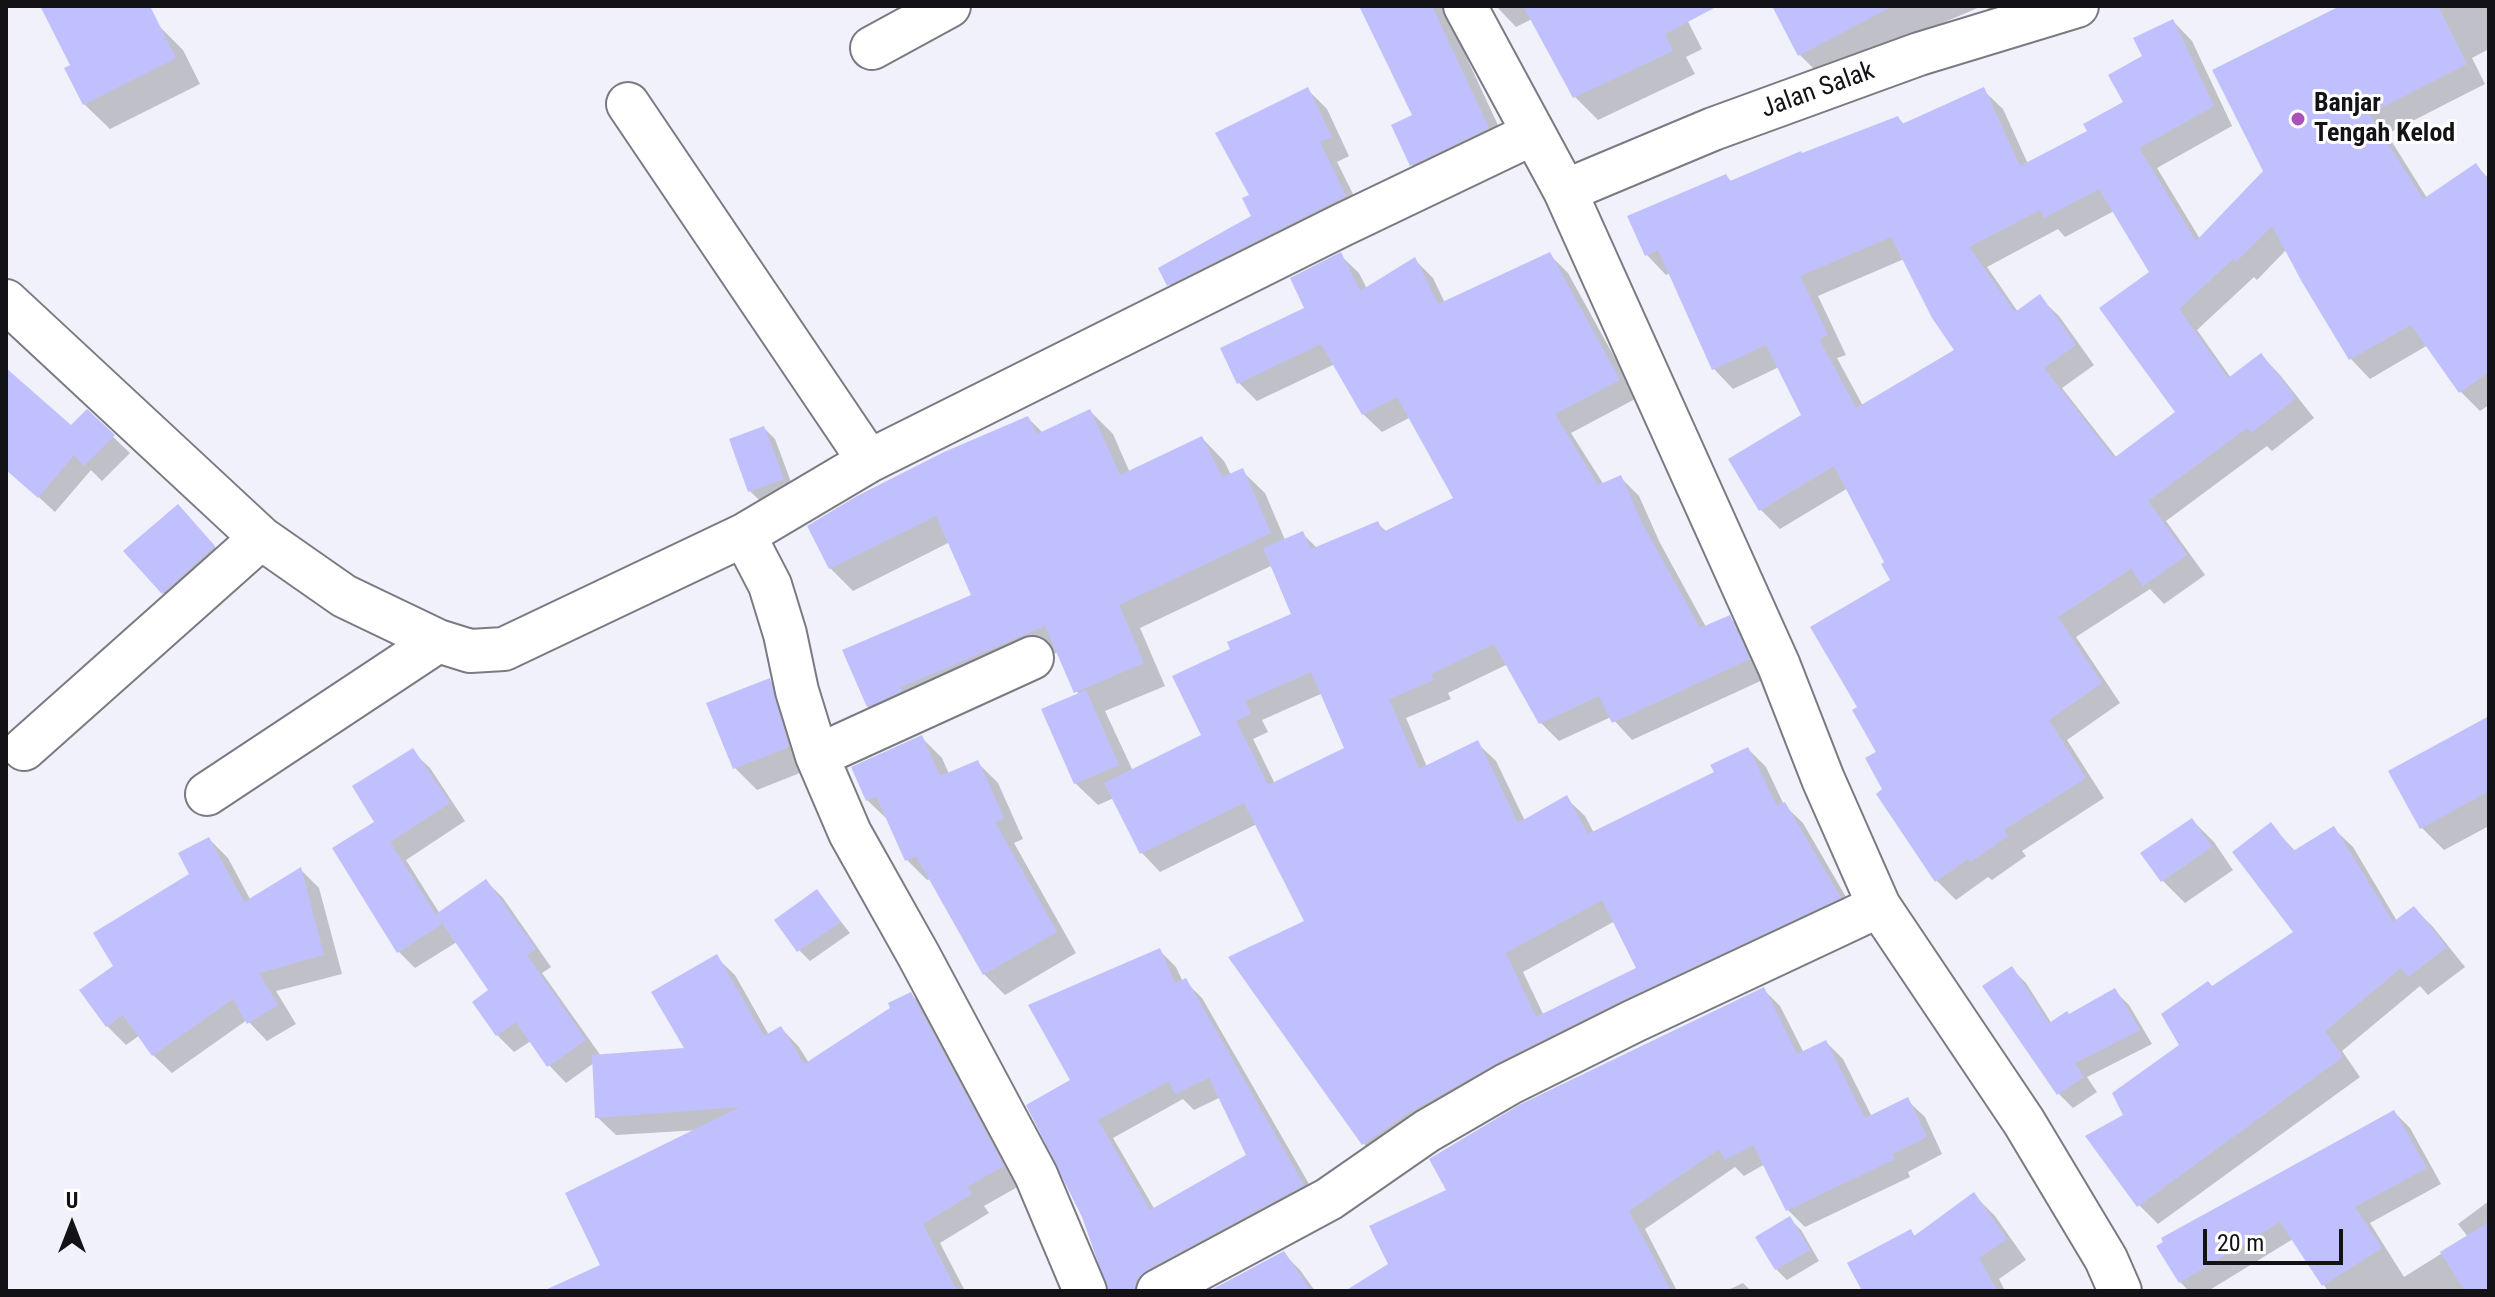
<!DOCTYPE html>
<style>
body{margin:0}
#map{position:relative;width:2495px;height:1297px;overflow:hidden;background:#f0f1fa;font-family:"Roboto Condensed",sans-serif}
canvas{display:block}
.frame{position:absolute;inset:0;border:8px solid #131317;pointer-events:none}
.north{position:absolute;left:32px;top:1185px;width:80px;height:80px;-webkit-text-stroke:6px #fff;paint-order:stroke;rotate:0deg;font-size:22px;font-weight:700;line-height:32px;text-align:center;color:#131317}
.north::after{content:'';display:block;margin:auto;width:28px;height:36px;background:#131317;clip-path:polygon(50% 0,100% 100%,50% 72%,0 100%)}
.scale{position:absolute;left:2203px;top:1229px;width:140px;height:36px;box-sizing:border-box;border:4px solid #131317;border-top:0;padding-left:10px;font-size:24px;line-height:28px;white-space:nowrap;color:#131317;-webkit-text-stroke:6px #fff;paint-order:stroke}
</style>
<div id="map">
<canvas width="2495" height="1297"></canvas>
<div class="frame"></div>
<div class="north">U</div>
<div class="scale">20 m</div>
</div>
<script>
const g = document.querySelector('canvas').getContext('2d');
g.lineJoin = 'round';
function paint(path, color) { g.fillStyle = color; g.fill(path, 'evenodd'); }
const toPath = rows => new Path2D(rows.map(r => 'M' + r).join(''));
function trace(path, color, width, dash) { g.strokeStyle = color; g.lineWidth = width; g.lineCap = dash ? 'butt' : 'round'; g.setLineDash(dash || []); g.stroke(path); }
function drawText(font, color, halo, rows, align = 'center') {
  g.font = font + ' "Roboto Condensed",sans-serif'; g.lineWidth = 6; g.setLineDash([]); g.textBaseline = 'middle'; g.strokeStyle = halo; g.fillStyle = color; for (const [text, x, y, turn = 0] of rows) {
    g.save(); g.translate(x, y); g.rotate((+turn || 0) * Math.PI / 180); g.textAlign = isNaN(turn) ? turn : align; if (halo) g.strokeText(text, 0, 0); g.fillText(text, 0, 0); g.restore();
  }
}
const shadow = toPath([
 [42,6,146,6,157,24,183,50,200,84,110,129,84,104,72,66],
 [1362,6,1481,6,1470,49,1464,52,1510,151,1434,187,1412,165,1415,116],
 [1496,6,1680,6,1702,49,1686,57,1695,74,1598,120,1575,97,1532,19,1516,27],
 [1785,6,1982,6,1864,57,1860,53,1819,74,1799,54],
 [1985,6,2000,6,1990,10],
 [2344,6,2489,6,2489,49,2472,58,2485,84,2387,134,2427,198,2476,165,2489,179,2489,405,2480,411,2460,391,2428,345,2370,379,2351,359,2287,249,2257,280,2254,277,2197,330,2231,378,2261,355,2280,375,2314,418,2272,451,2267,446,2166,521,2205,575,2164,604,2150,589,2076,637,2120,703,2067,740,2104,798,2022,851,2026,856,1992,880,1988,877,1956,900,1937,881,1885,790,1879,752,1860,707,1892,581,1887,563,1848,488,1780,529,1760,509,1804,416,1779,367,1733,389,1714,369,1670,273,1666,275,1647,255,1726,176,1732,182,1898,118,1905,125,1983,90,2003,109,2028,164,2090,132,2126,103,2144,57,2173,21,2192,41,2232,126,2157,168,2200,239,2266,172],
 [2114,211,2152,273,2178,412,2117,458,2062,388,2094,365,2059,316,2039,297,2018,312,1987,267,2058,229,2065,237],
 [1904,259,1957,350,1863,406,1837,358,1846,355,1818,296],
 [1308,90,1327,109,1349,156,1337,162,1364,216,1188,303,1169,284,1253,217],
 [1549,254,1568,273,1637,398,1571,433,1604,485,1621,478,1639,496,1660,543,1706,627,1729,617,1748,636,1767,678,1632,740,1611,717,1559,741,1541,723,1508,664,1448,693,1451,699,1406,718,1427,767,1477,743,1496,761,1525,821,1566,798,1585,816,1594,833,1716,773,1748,749,1766,767,1784,805,1803,823,1857,916,1382,1162,1363,1143,1307,922,1257,824,1160,872,1142,853,1114,798,1098,805,1075,783,1079,695,1058,652,922,710,891,728,868,706,974,596,950,542,853,591,830,568,1028,418,1043,433,1090,411,1113,434,1130,473,1202,438,1224,461,1231,475,1242,471,1265,493,1285,540,1302,533,1317,548,1377,523,1387,532,1456,498,1411,417,1382,432,1363,414,1335,364,1257,401,1239,383,1307,309,1340,255,1359,273,1367,289,1415,260,1433,278,1445,303],
 [1273,565,1294,615,1233,650,1204,736,1133,771,1105,711,1165,686,1140,628],
 [1323,693,1347,749,1275,784,1253,739,1268,732,1262,720],
 [1615,921,1639,968,1544,1016,1523,972],
 [6,371,71,428,87,412,130,453,102,481,91,470,55,512,6,467],
 [764,428,775,439,794,490,761,502,750,491],
 [178,506,236,570,185,615,163,593],
 [769,680,791,702,810,769,757,790,735,768],
 [2489,718,2489,826,2444,850,2422,828,2391,771],
 [921,737,942,758,949,774,977,762,998,783,1023,839,1014,843,1076,953,1005,995,984,974,931,879,927,880,907,860,888,820,867,800],
 [412,751,430,768,465,821,406,860,440,914,486,881,503,898,551,967,542,973,601,1056,688,1050,716,957,735,975,769,1035,781,1028,799,1047,809,1063,911,994,929,1013,1021,1185,984,1206,989,1213,940,1243,965,1291,599,1291,602,1266,699,1130,616,1135,597,1117,594,1063,566,1083,549,1065,531,1041,514,1052,497,1035,491,991,457,942,415,968,398,951,377,823],
 [2192,820,2214,842,2233,870,2185,903,2163,881,2143,854],
 [2271,825,2296,852,2334,829,2353,847,2397,921,2414,908,2433,927,2465,967,2428,995,2420,986,2342,1051,2360,1077,2158,1224,2139,1205,2126,1116,2182,1045,2212,988,2296,932],
 [209,839,228,858,251,901,301,870,319,888,342,974,276,991,296,1024,267,1041,247,1020,172,1073,153,1055,140,1035,126,1045,107,1026,116,967,192,875],
 [817,892,850,933,810,961,799,950],
 [1159,950,1176,967,1183,982,1185,981,1202,998,1320,1203,1159,1291,1110,1291,1073,1081],
 [1221,1097,1249,1155,1155,1210,1113,1138,1183,1099,1194,1110],
 [2012,969,2026,983,2052,1024,2115,991,2129,1005,2152,1044,2087,1077,2097,1092,2073,1108,2059,1094],
 [1763,989,1780,1006,1804,1053,1826,1042,1843,1059,1872,1117,1907,1100,1925,1117,1942,1154,1908,1172,1910,1177,1805,1227,1788,1210,1765,1164,1744,1176,1735,1167,1645,1229,1677,1291,1348,1291,1390,1264,1448,1191],
 [2394,1112,2410,1128,2441,1184,2370,1223,2404,1277,2468,1237,2458,1224,2489,1201,2489,1291,2328,1291,2293,1239,2208,1291,2189,1291,2180,1282],
 [1974,1195,1995,1216,2026,1260,1999,1279,2005,1291,1864,1291,1910,1231,1916,1237],
 [1790,1219,1801,1230,1819,1261,1787,1280,1776,1269],
 [1283,1253,1300,1270,1315,1291,1245,1291],
 [1743,1283,1751,1291,1726,1291]
]);
const building = toPath([
 [40,6,150,6,176,58,83,105,64,68,70,65],
 [1359,6,1432,6,1489,128,1410,166,1391,125,1412,115],
 [1523,6,1718,6,1665,34,1673,51,1573,98],
 [1772,6,1893,6,1798,56],
 [2340,6,2438,6,2467,64,2369,114,2423,199,2476,163,2489,182,2489,372,2459,393,2411,325,2349,360,2302,282,2272,226,2236,262,2233,259,2179,309,2228,378,2261,353,2296,398,2251,433,2247,428,2148,501,2187,555,2143,586,2131,569,2058,617,2102,683,2049,720,2086,778,2004,830,2008,836,1971,862,1968,859,1935,882,1876,794,1882,789,1865,758,1876,752,1852,710,1857,707,1810,627,1890,580,1881,564,1884,562,1834,466,1759,511,1728,459,1801,415,1766,345,1712,370,1658,250,1645,256,1627,216,1726,174,1730,181,1801,151,1802,153,1898,116,1902,124,1984,87,2020,166,2087,131,2083,124,2123,102,2108,75,2142,56,2133,38,2173,19,2214,106,2139,148,2196,241,2263,171,2212,70],
 [2099,189,2149,272,2099,308,2175,412,2114,458,2044,368,2076,345,2040,294,2015,312,1969,247,2040,210,2044,218],
 [1891,237,1932,318,1954,350,1856,408,1819,339,1828,335,1800,276],
 [1308,87,1332,137,1320,142,1346,196,1167,286,1158,268,1251,216,1242,198,1249,195,1215,133],
 [1341,252,1360,291,1415,257,1438,304,1550,252,1620,380,1555,414,1598,485,1621,475,1642,523,1700,628,1730,615,1750,659,1612,723,1599,696,1539,724,1494,644,1431,674,1434,680,1389,699,1419,769,1478,740,1518,823,1567,795,1588,834,1714,772,1710,765,1748,747,1777,806,1785,802,1841,898,1623,1000,1497,1063,1405,1115,1362,1145,1228,957,1304,921,1244,803,1140,854,1104,783,1201,735,1172,676,1230,649,1227,642,1291,614,1263,548,1303,531,1311,549,1378,521,1383,532,1453,498,1397,397,1362,415,1321,344,1237,384,1220,348,1304,308,1290,278],
 [1311,672,1344,748,1268,785,1236,721,1251,714,1245,701],
 [1602,900,1636,968,1536,1017,1506,953],
 [6,368,71,425,87,409,115,435,84,466,74,455,38,498,6,470],
 [1090,409,1120,475,1202,436,1222,477,1243,468,1271,533,1119,605,1144,663,1074,693,1045,626,901,687,902,691,867,707,842,650,971,595,936,516,829,569,807,526,857,496,944,452,1028,416,1037,434],
 [764,426,784,479,748,492,729,439],
 [178,504,215,546,162,594,123,551],
 [770,678,789,747,733,769,706,703],
 [1086,690,1119,765,1074,784,1041,709],
 [2489,716,2489,791,2420,829,2388,771],
 [922,735,940,776,978,760,1004,818,995,822,1057,932,983,975,916,856,905,861,876,796,866,801,851,767],
 [413,748,450,803,390,842,442,924,397,953,332,848,374,822,352,786],
 [2192,818,2212,847,2161,882,2140,853],
 [2271,822,2293,851,2334,826,2393,922,2414,906,2447,947,2408,977,2401,968,2325,1031,2343,1057,2137,1207,2085,1136,2123,1115,2112,1093,2179,1045,2161,1014,2208,981,2212,986,2293,932,2232,852],
 [209,837,244,902,301,867,324,955,259,973,278,1005,247,1024,233,999,152,1056,123,1015,106,1027,79,990,113,966,93,933,189,874,178,853],
 [486,879,536,949,527,955,586,1040,547,1067,516,1022,496,1036,472,1002,488,990,436,914],
 [817,889,841,922,797,952,774,920],
 [1160,948,1175,983,1186,978,1304,1185,1147,1270,1137,1279,1134,1291,1108,1291,1082,1217,1026,1105,1070,1080,1028,1005],
 [1209,1078,1246,1155,1150,1210,1098,1120,1169,1081,1175,1094],
 [717,954,764,1036,781,1026,804,1064,890,1008,888,1003,911,992,1004,1166,967,1187,972,1194,923,1224,957,1291,543,1291,600,1265,565,1193,740,1107,595,1118,592,1055,684,1048,651,992],
 [2012,966,2049,1023,2067,1011,2069,1014,2115,988,2140,1030,2075,1063,2084,1077,2057,1095,1982,986],
 [1764,987,1797,1054,1826,1040,1865,1118,1908,1097,1927,1137,1892,1154,1895,1159,1786,1211,1753,1145,1725,1160,1719,1149,1629,1211,1671,1291,1345,1291,1388,1264,1369,1226,1446,1190,1429,1159,1519,1105],
 [2394,1110,2427,1168,2355,1207,2382,1248,2322,1286,2280,1222,2179,1283,2156,1246,2163,1242,2161,1238],
 [1974,1192,2007,1239,1979,1258,1997,1291,1862,1291,1847,1263,1911,1229,1914,1236],
 [1790,1216,1810,1250,1775,1270,1755,1237],
 [2489,1222,2489,1291,2465,1291,2440,1252],
 [1284,1251,1311,1291,1209,1291]
]);
const street = toPath([
 [1465,6,1565,191,1779,666,1823,779,1879,906,2024,1122,2106,1259,2120,1291],
 [872,48,949,6],
 [628,104,869,461],
 [1565,191,1713,129,1919,54,2077,6],
 [6,301,261,538,344,596,438,641,470,651,504,649,744,535],
 [24,749,261,538],
 [817,756,1032,658],
 [207,794,438,641],
 [1085,1291,1036,1175,919,956,850,833,817,756,797,691,785,634,770,585,744,535,869,461,1342,225,1532,134],
 [1158,1291,1329,1199,1427,1131,1508,1084,1634,1021,1879,906]
]);
const markers = [
 [2298,119,8,"#ab51bc"]
];
const streetNames = [
 ["Jalan Salak",1818,91,-20]
];
const poiNames = [
 ["Banjar",2314,104],
 ["Tengah Kelod",2314,134]
];
paint(shadow, '#0003');
paint(building, '#c1c0fe');
trace(street, '#7a7a83', 46);
trace(street, '#fff', 42);
for (const [x, y, r, color] of markers) { const dot = new Path2D(); dot.arc(x, y, r, 0, 2 * Math.PI); g.fillStyle = color; g.fill(dot); trace(dot, '#fff', 3); }
drawText('26px', '#131317', '#fff', streetNames);
drawText('bold 26px', '#131317', '#fff', poiNames, 'left');
</script>
